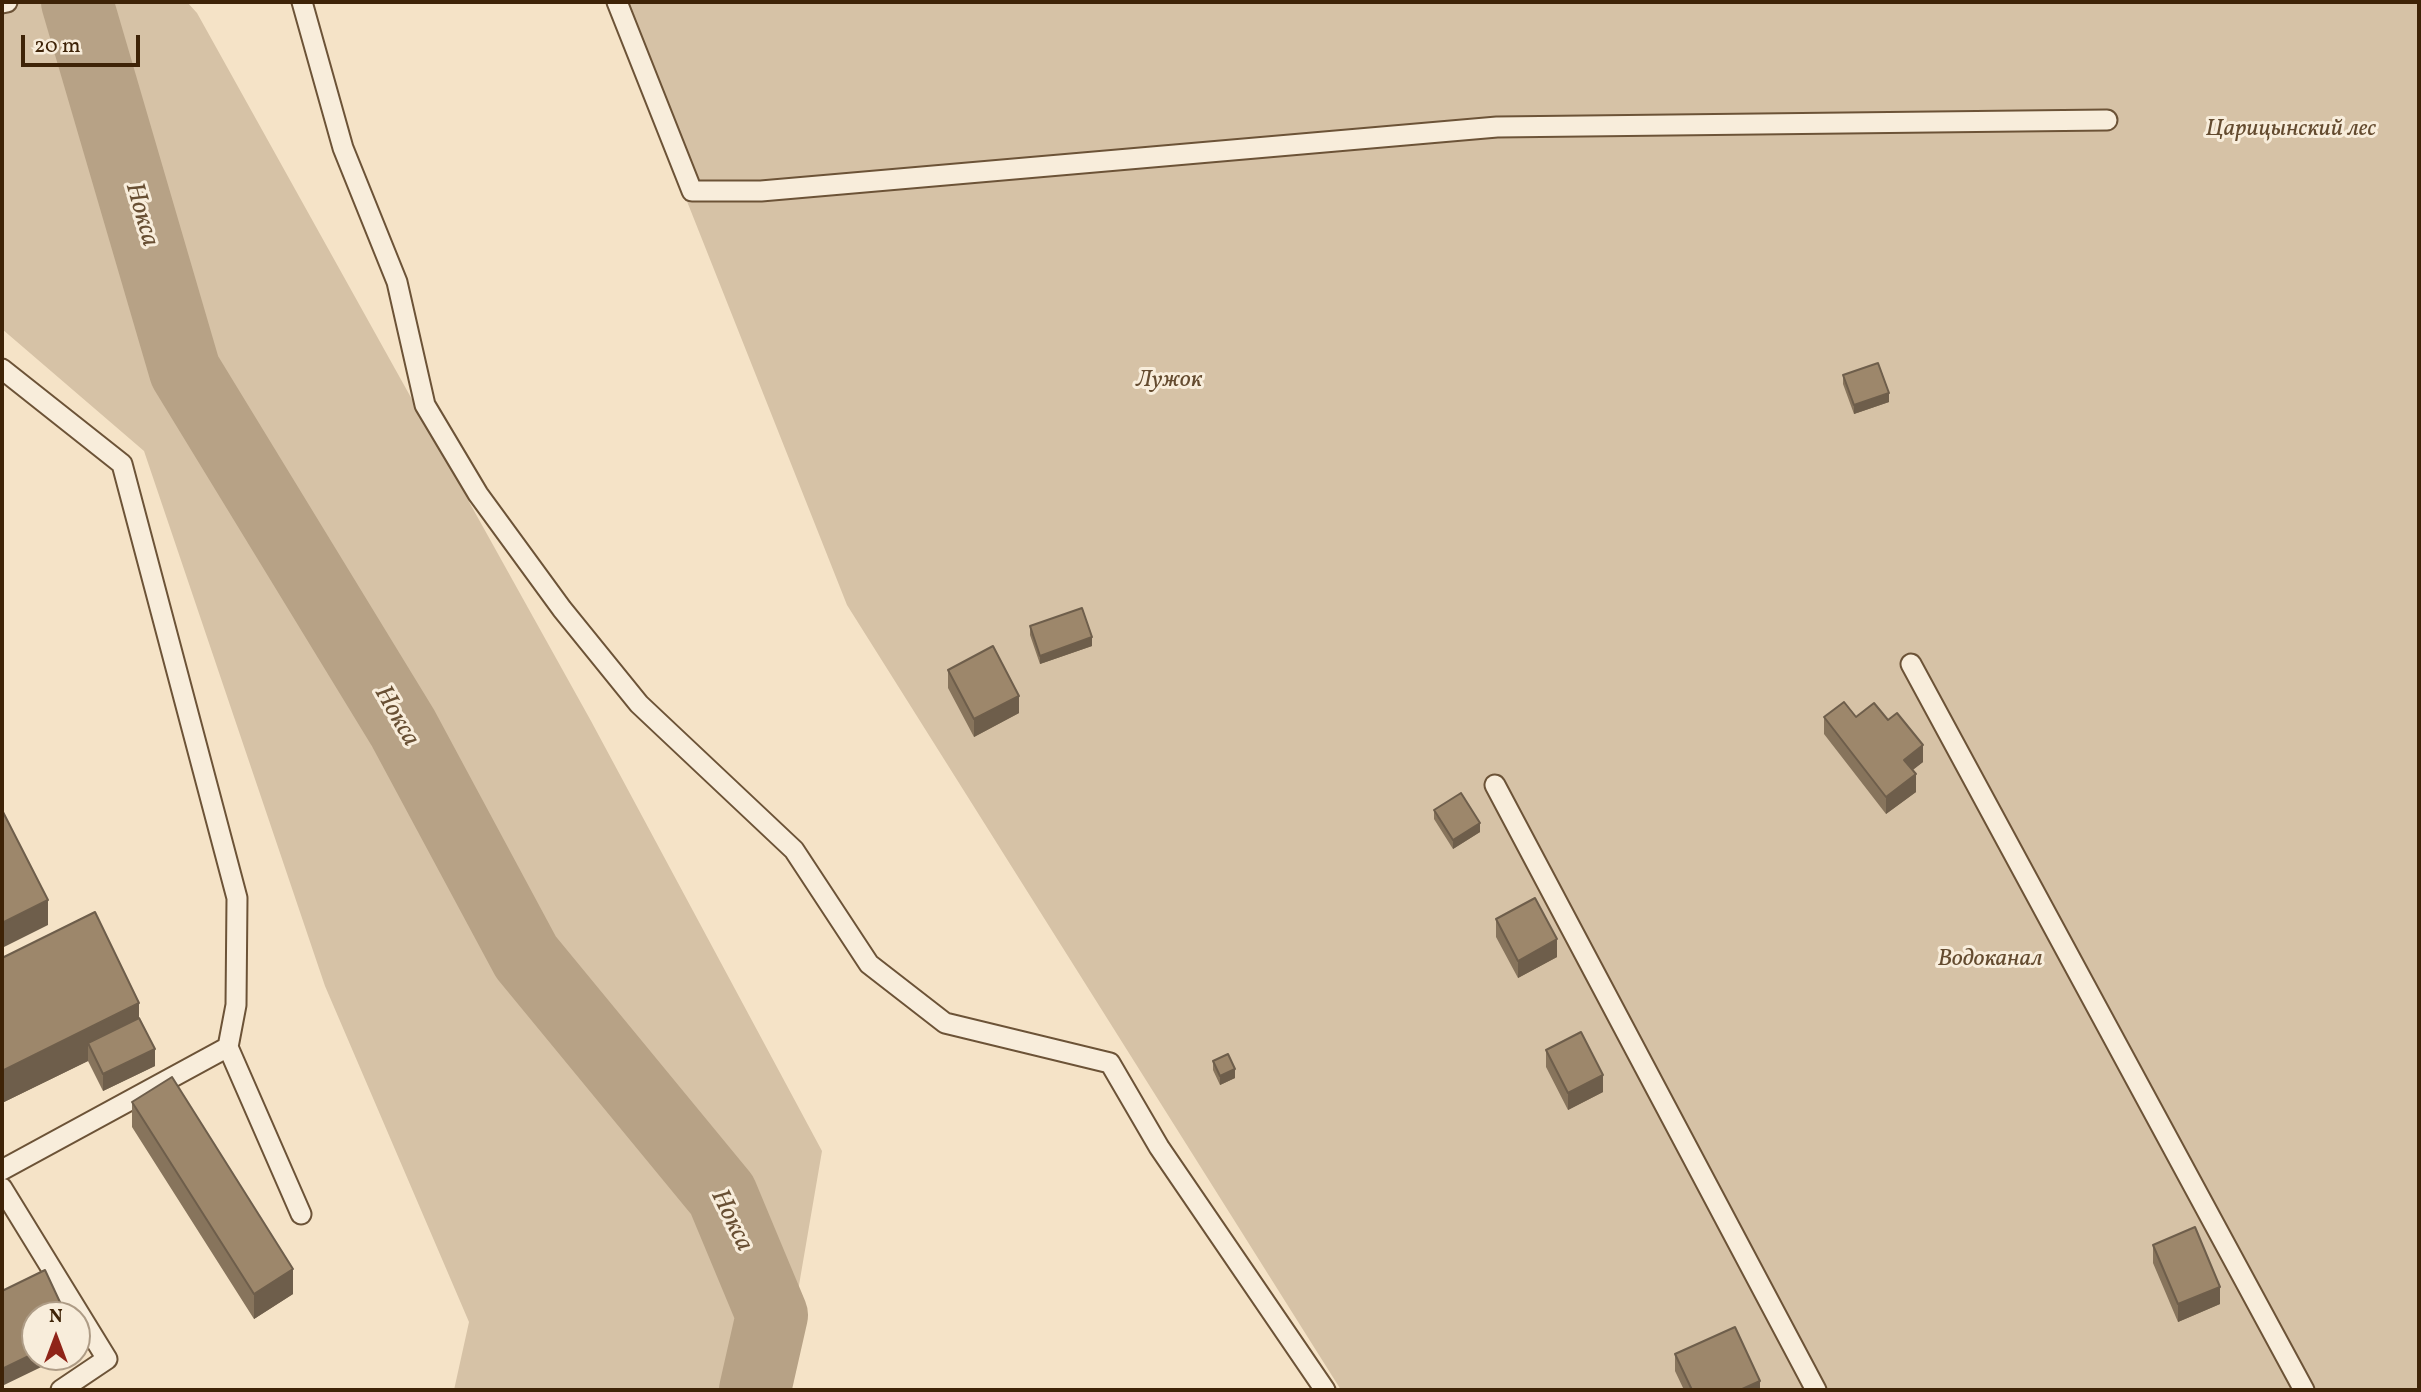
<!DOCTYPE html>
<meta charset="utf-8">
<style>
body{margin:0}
#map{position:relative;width:2421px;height:1392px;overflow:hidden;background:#f5e3c7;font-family:Vollkorn,serif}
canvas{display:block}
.frame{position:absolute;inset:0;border:4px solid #3e2307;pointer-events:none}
.north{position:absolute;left:21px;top:1301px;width:70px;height:70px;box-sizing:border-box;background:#f8eddb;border:2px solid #ae9c86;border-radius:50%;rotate:0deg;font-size:19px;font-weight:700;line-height:28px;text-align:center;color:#3e2307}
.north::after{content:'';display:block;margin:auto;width:24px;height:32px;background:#8f2418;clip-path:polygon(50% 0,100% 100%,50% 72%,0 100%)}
.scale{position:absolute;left:21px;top:35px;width:119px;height:32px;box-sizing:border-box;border:4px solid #3e2307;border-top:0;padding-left:9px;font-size:21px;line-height:24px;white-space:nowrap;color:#3e2307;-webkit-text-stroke:5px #f8eddb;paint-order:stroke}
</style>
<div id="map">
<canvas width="2421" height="1392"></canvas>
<div class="frame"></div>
<div class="north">N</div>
<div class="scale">20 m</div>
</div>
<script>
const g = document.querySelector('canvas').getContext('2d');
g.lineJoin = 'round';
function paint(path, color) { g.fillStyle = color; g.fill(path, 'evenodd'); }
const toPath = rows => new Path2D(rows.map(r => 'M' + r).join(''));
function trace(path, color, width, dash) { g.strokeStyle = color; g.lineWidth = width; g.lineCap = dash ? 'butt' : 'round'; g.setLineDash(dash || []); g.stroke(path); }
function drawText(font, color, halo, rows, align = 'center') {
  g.font = font + ' Vollkorn,serif'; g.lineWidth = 6; g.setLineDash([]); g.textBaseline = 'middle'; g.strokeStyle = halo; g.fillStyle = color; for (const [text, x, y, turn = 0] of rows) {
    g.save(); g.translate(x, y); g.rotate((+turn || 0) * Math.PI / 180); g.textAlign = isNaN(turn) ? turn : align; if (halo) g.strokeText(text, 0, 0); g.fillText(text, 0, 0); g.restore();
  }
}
const green = toPath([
 [2,2,187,2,197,13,591,721,822,1151,781,1390,454,1390,469,1322,325,986,144,451,2,329],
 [608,2,2419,2,2419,1390,1341,1390,847,605]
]);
const river = toPath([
 [77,2,185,371,403,728,526,957,722,1195,772,1315,755,1390]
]);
const service = toPath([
 [302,2,343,148,397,282,425,405,478,494,562,609,639,704,794,850,869,964,945,1023,1110,1063,1159,1147,1325,1390],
 [617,2,692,191,761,191,1497,127,2107,120],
 [2,3,7,2],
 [2,369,122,464,237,898,236,1005,228,1047,301,1214],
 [1911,664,2304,1390],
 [1495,785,1816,1390],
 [2,1170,228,1047],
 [2,1188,107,1359,61,1390]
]);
const wall = toPath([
 [1843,375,1889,402,1854,414,1843,384],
 [1030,626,1092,646,1040,664,1030,635],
 [948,670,1019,713,974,737,948,688],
 [1824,717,1856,717,1923,762,1912,770,1916,792,1886,814,1824,734],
 [1434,810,1480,832,1453,849,1434,819],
 [1496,919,1557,957,1518,978,1496,937],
 [2,958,139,1018,155,1066,103,1091,88,1061,2,1103],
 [1546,1050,1603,1092,1568,1110,1546,1067],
 [1213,1061,1235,1078,1220,1085,1213,1070],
 [132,1102,293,1294,254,1319,132,1127],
 [2153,1245,2220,1304,2178,1322,2153,1263],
 [1675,1354,1760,1390,1684,1390,1675,1371]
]);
const shadedWall = toPath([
 [1889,393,1889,402,1854,414,1854,405],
 [1092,637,1092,646,1040,664,1040,656],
 [1019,696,1019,713,974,737,974,719],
 [1923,745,1923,762,1904,777,1904,760],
 [1916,774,1916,792,1886,814,1886,797],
 [1480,823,1480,832,1453,849,1453,840],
 [48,900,48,925,2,948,2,923],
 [1557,939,1557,957,1518,978,1518,961],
 [139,1003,139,1035,88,1043,88,1061,2,1103,2,1071],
 [155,1049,155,1066,103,1091,103,1074],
 [1235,1069,1235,1078,1220,1085,1220,1076],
 [1603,1075,1603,1092,1568,1110,1568,1093],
 [293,1269,293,1294,254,1319,254,1294],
 [2220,1287,2220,1304,2178,1322,2178,1304],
 [35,1353,35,1357,62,1357,2,1386,2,1369],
 [1760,1381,1760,1390,1740,1390]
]);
const building = toPath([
 [1878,363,1889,393,1854,405,1843,375,1878,363],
 [1082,608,1092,637,1040,656,1030,626,1082,608],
 [993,646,1019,696,974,719,948,670,993,646],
 [1844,702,1856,717,1874,703,1888,720,1897,713,1923,745,1904,760,1916,774,1886,797,1824,717,1844,702],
 [1461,793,1480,823,1453,840,1434,810,1461,793],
 [2,810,48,900,2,923,2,810],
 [1535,898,1557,939,1518,961,1496,919,1535,898],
 [95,912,139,1003,2,1071,2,958,95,912],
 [139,1018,155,1049,103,1074,88,1043,139,1018],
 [1581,1032,1603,1075,1568,1093,1546,1050,1581,1032],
 [1228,1054,1235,1069,1220,1076,1213,1061,1228,1054],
 [172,1077,293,1269,254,1294,132,1102,172,1077],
 [2195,1227,2220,1287,2178,1304,2153,1245,2195,1227],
 [45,1270,66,1315,35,1315,35,1353,2,1369,2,1291,45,1270],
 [1735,1327,1760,1381,1740,1390,1692,1390,1675,1354,1735,1327]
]);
const parkNames = [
 ["Царицынский лес",2291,131],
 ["Лужок",1169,382],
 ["Водоканал",1990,961]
];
const waterNames = [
 ["Нокса",140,215,74],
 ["Нокса",395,717,60],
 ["Нокса",730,1221,64]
];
paint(green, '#d6c2a6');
trace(river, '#b7a286', 72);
trace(service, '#6c5337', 23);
trace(service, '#f8eddb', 19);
paint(wall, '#87745c');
paint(shadedWall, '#6e5e4b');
paint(building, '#9d876b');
trace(building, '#6e5e4b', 2);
drawText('italic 24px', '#644b2f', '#f8eddb', parkNames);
drawText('italic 26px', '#684f33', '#f8eddb', waterNames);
</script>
